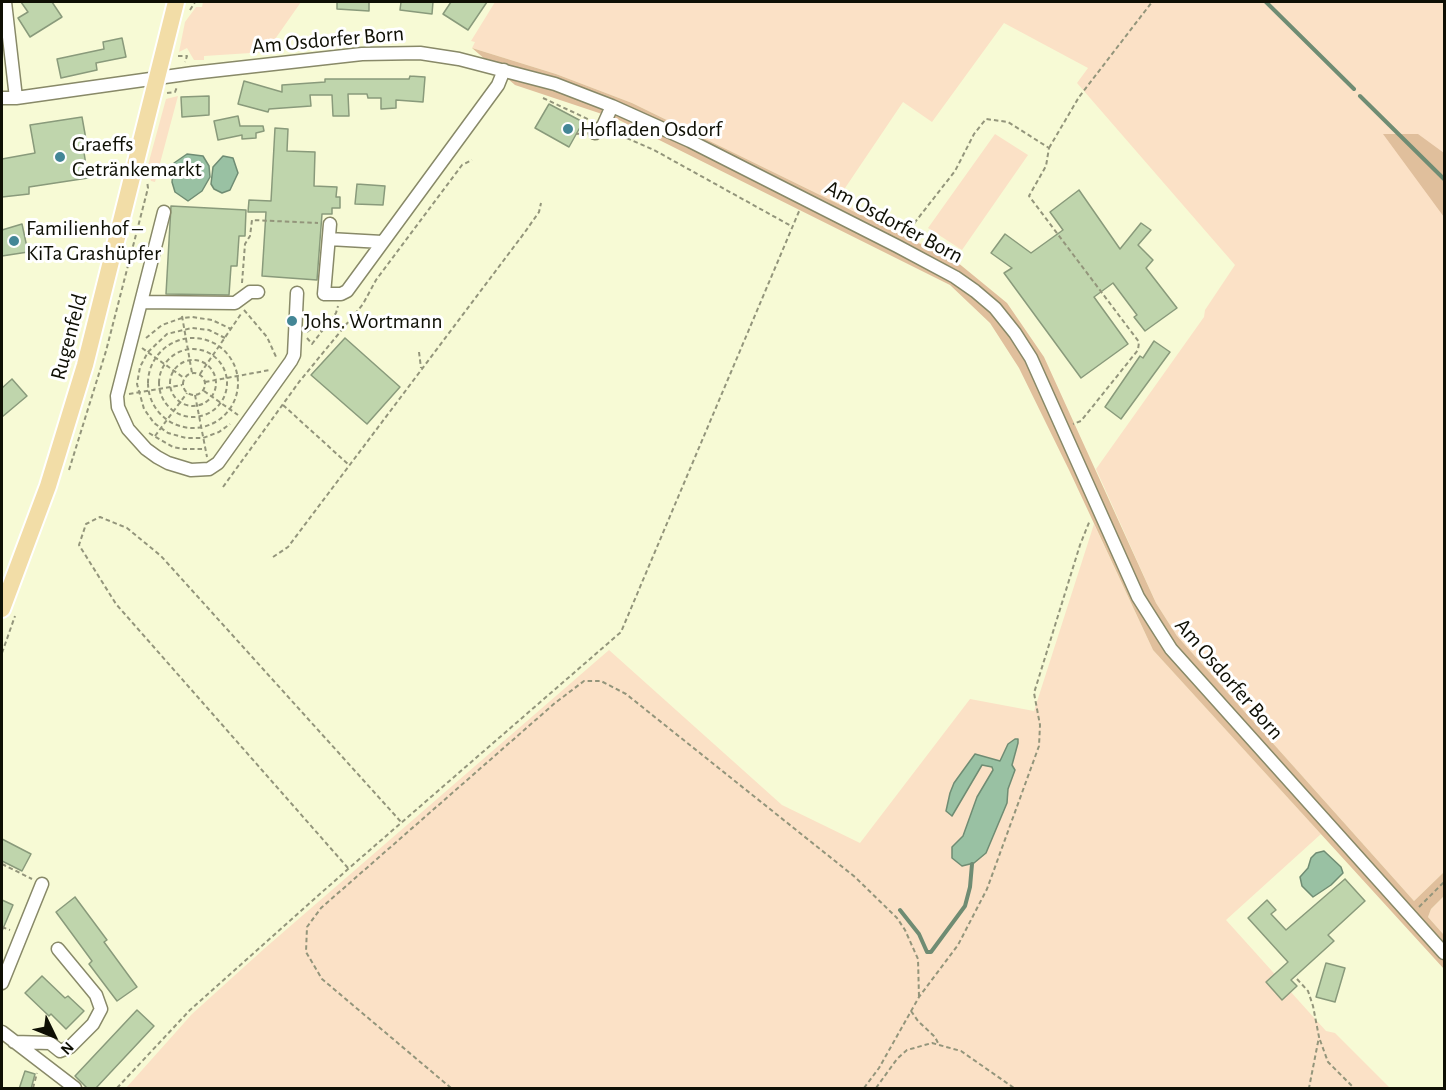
<!DOCTYPE html>
<meta charset="utf-8">
<style>
body{margin:0}
#map{position:relative;width:1446px;height:1090px;overflow:hidden;background:#f7fad5;font-family:"Alegreya Sans",sans-serif}
canvas{display:block}
.frame{position:absolute;inset:0;border:3px solid #0e0f04;pointer-events:none}
.north{position:absolute;left:24px;top:1006px;width:60px;height:60px;-webkit-text-stroke:4px #fff;paint-order:stroke;rotate:133deg;font-size:16px;font-weight:700;line-height:24px;text-align:center;color:#0e0f04}
.north::after{content:'';display:block;margin:auto;width:21px;height:27px;background:#0e0f04;clip-path:polygon(50% 0,100% 100%,50% 72%,0 100%)}
</style>
<div id="map">
<canvas width="1446" height="1090"></canvas>
<div class="frame"></div>
<div class="north">N</div>
</div>
<script>
const g = document.querySelector('canvas').getContext('2d');
g.lineJoin = 'round';
function paint(path, color) { g.fillStyle = color; g.fill(path, 'evenodd'); }
const toPath = rows => new Path2D(rows.map(r => 'M' + r).join(''));
function trace(path, color, width, dash) { g.strokeStyle = color; g.lineWidth = width; g.lineCap = dash ? 'butt' : 'round'; g.setLineDash(dash || []); g.stroke(path); }
function drawText(font, color, halo, rows, align = 'center') {
  g.font = font + ' "Alegreya Sans",sans-serif'; g.lineWidth = 6; g.setLineDash([]); g.textBaseline = 'middle'; g.strokeStyle = halo; g.fillStyle = color; for (const [text, x, y, turn = 0] of rows) {
    g.save(); g.translate(x, y); g.rotate((+turn || 0) * Math.PI / 180); g.textAlign = isNaN(turn) ? turn : align; if (halo) g.strokeText(text, 0, 0); g.fillText(text, 0, 0); g.restore();
  }
}
const green = toPath([
 [203,2,301,2,266,52,204,56,204,60,194,60,187,48,179,52,185,22,196,7,202,7],
 [495,2,1444,2,1444,872,1414,901,1177,636,1156,603,1096,469,1204,317,1205,310,1235,265,1077,83,1088,68,1004,23,932,122,903,102,837,200,957,262,632,103,556,74,472,48,475,42,471,41],
 [178,96,155,182,151,181,148,165,166,99],
 [995,134,1028,155,962,250,928,228],
 [1094,524,1153,650,1321,834,1226,920,1326,1031,1335,1033,1390,1088,126,1088,192,1014,265,948,609,650,782,805,860,843,970,699,1034,711],
 [1444,896,1444,935,1428,917,1431,909]
]);
const forest = toPath([
 [472,48,556,74,632,103,957,262,1007,303,1044,357,1156,603,1177,636,1414,901,1444,872,1444,896,1431,909,1428,917,1444,935,1444,969,1153,650,1070,472,1019,368,990,323,950,285,617,119,515,85],
 [1383,134,1418,134,1444,153,1444,217]
]);
const water = toPath([
 [187,154,203,156,209,166,210,177,202,191,188,201,175,192,172,182,174,163,187,154],
 [223,156,233,158,238,173,230,190,222,193,214,189,211,184,213,167,223,156],
 [1015,739,1018,739,1018,743,1012,765,1015,770,1008,789,1007,803,986,853,974,863,962,866,952,858,952,847,963,836,977,797,993,770,992,767,982,765,952,816,946,811,950,793,954,783,975,754,1000,761,1008,744,1015,739],
 [1324,851,1341,867,1343,873,1331,885,1313,897,1302,886,1300,877,1308,868,1311,858,1316,853,1324,851]
]);
const stream = toPath([
 [1266,2,1354,89],
 [1360,96,1444,179],
 [900,910,919,934,927,952,931,952,965,906,970,887,972,864]
]);
const building = toPath([
 [21,2,52,2,62,17,30,37,18,18,28,12,21,2],
 [337,2,369,2,369,11,337,9,337,2],
 [401,2,433,2,432,14,400,10,401,2],
 [451,2,487,2,468,30,443,14,451,2],
 [122,38,126,57,96,63,97,70,61,78,57,59,104,49,103,42,122,38],
 [410,76,425,77,423,102,396,100,396,108,381,109,381,98,368,98,367,94,348,94,349,116,333,116,332,95,310,95,311,106,269,109,268,112,238,104,244,81,282,92,282,85,325,82,325,79,409,79,410,76],
 [209,96,209,115,182,117,181,97,209,96],
 [549,104,583,122,569,147,535,128,549,104],
 [238,116,240,126,263,126,264,131,256,133,256,138,242,139,242,135,218,140,214,121,238,116],
 [82,117,87,145,83,146,88,178,29,187,29,194,2,197,2,159,35,153,30,125,82,117],
 [275,128,288,129,287,151,315,152,314,186,337,187,336,197,340,197,340,208,332,208,332,214,322,214,317,280,262,276,266,212,248,212,249,200,271,201,275,128],
 [357,184,385,186,383,205,355,204,357,184],
 [1079,190,1120,249,1141,223,1151,230,1138,245,1153,260,1146,268,1177,308,1145,331,1134,317,1137,315,1113,283,1094,297,1128,344,1081,378,1004,273,1012,268,991,253,1005,234,1031,253,1063,230,1050,212,1079,190],
 [171,206,246,210,245,236,239,236,237,266,231,266,229,295,166,294,171,206],
 [22,224,28,252,2,256,2,230,22,224],
 [345,338,400,387,367,424,311,375,345,338],
 [1154,341,1170,352,1121,419,1105,407,1140,356,1143,358,1154,341],
 [12,379,27,396,2,417,2,388,12,379],
 [2,839,31,854,22,871,2,861,2,839],
 [1345,879,1365,901,1328,935,1334,941,1291,980,1297,986,1282,1000,1266,982,1288,962,1248,918,1267,900,1276,910,1271,914,1286,930,1345,879],
 [75,897,107,940,104,942,137,987,117,1001,89,964,92,961,56,912,75,897],
 [2,900,13,905,2,931,2,900],
 [1326,963,1345,968,1335,1002,1316,997,1326,963],
 [42,976,65,998,68,996,84,1011,66,1029,51,1014,49,1016,25,993,42,976],
 [137,1010,154,1026,95,1089,88,1089,75,1076,137,1010],
 [25,1071,35,1074,31,1089,19,1089,25,1071]
]);
const path = toPath([
 [190,10,195,2],
 [178,56,187,56,185,62],
 [167,93,175,92,177,87],
 [543,98,592,121],
 [613,132,654,150,793,227],
 [576,134,584,133],
 [1049,148,1079,97,1152,2],
 [905,235,955,171,974,134,986,119,1008,122,1049,148,1046,166,1029,196,1139,342,1138,350,1081,421,1073,424],
 [242,283,245,244,250,236,252,220,318,223],
 [244,310,267,337,277,359],
 [182,316,192,373],
 [307,332,312,328,322,331],
 [146,338,162,325,182,318,192,317,212,320,231,329],
 [225,338,209,330,192,328,167,334,148,352,140,367,137,384,144,409,154,423,168,433,186,438,203,438,219,432,230,424],
 [307,338,312,344,336,313,338,306],
 '148 383a45 45 0 1 1 90 0a45 45 0 1 1-90 0Z',
 [142,348,184,378],
 '159 383a34 34 0 1 1 68 0a34 34 0 1 1-68 0Z',
 [419,352,421,368],
 '170 383a23 23 0 1 1 46 0a23 23 0 1 1-46 0Z',
 '183 384a11 11 0 1 1 22 0a11 11 0 1 1-22 0Z',
 [200,374,241,314],
 [205,382,270,370],
 [204,391,238,415],
 [129,394,182,385],
 [195,395,207,457],
 [283,405,349,465],
 [149,433,173,447,184,449,205,449],
 [155,436,187,393],
 [69,470,106,351,148,188,147,181],
 [223,487,299,382,363,304,376,280,462,165,472,160],
 [273,557,288,547,525,232,539,212,541,203],
 [2,653,15,616],
 [2,864,32,879],
 [348,868,116,604,79,545,86,524,100,517,127,528,161,556,402,823],
 [1419,907,1444,882],
 [2,927,10,930],
 [1297,979,1308,991,1313,1006,1319,1037,1309,1088],
 [911,1011,918,1021,935,1037,939,1045],
 [1320,1040,1328,1062,1354,1088],
 [33,1088,37,1073],
 [117,1088,190,1010,348,869,621,632,800,209],
 [451,1088,322,979,306,952,307,927,321,908,555,703,584,681,601,681,626,694,855,877,897,918,905,930,918,959,919,997],
 [864,1088,879,1068,919,997,958,945,987,889,1039,746,1040,725,1034,693,1080,545,1090,520],
 [876,1088,897,1059,907,1050,932,1043,961,1051,1014,1088]
]);
const minor = toPath([
 [5,2,16,98],
 [2,98,16,98,193,73,362,54,420,53,459,59,555,84,612,106,690,141,897,246,955,277,975,291,995,308,1015,333,1031,358,1138,597,1171,649,1444,953],
 [595,133,603,126,612,106],
 [164,212,117,396,118,407,128,429,146,449,157,457,168,463,191,470,209,469,218,463,291,361,294,355,297,293],
 [330,224,324,294,341,294,347,291,498,85,504,70],
 [329,239,382,242],
 [141,302,235,303,250,292,258,292],
 [58,949,96,995,101,1009,93,1024,70,1047,60,1051],
 [2,983,42,884],
 [2,1032,75,1088],
 [14,1042,50,1043,60,1051]
]);
const major = toPath([
 [2,609,48,486,85,365,176,2]
]);
const markers = [
 [568,129,6,"#438696"],
 [60,157,6,"#438696"],
 [14,241,6,"#438696"],
 [292,321,6,"#438696"]
];
const streetNames = [
 ["Am Osdorfer Born",328,40,-5],
 ["Am Osdorfer Born",894,222,28],
 ["Rugenfeld",69,337,-75],
 ["Am Osdorfer Born",1229,679,49]
];
const poiNames = [
 ["Hofladen Osdorf",580,129],
 ["Graeffs",72,144],
 ["Getränkemarkt",72,169],
 ["Familienhof –",26,228],
 ["KiTa Grashüpfer",26,253],
 ["Johs. Wortmann",304,321]
];
paint(green, '#fbe1c6');
paint(forest, '#e0bf9c');
paint(water, '#99c1a3');
trace(water, '#6f8c73', 1.5);
trace(stream, '#6f8c73', 4);
paint(building, '#bfd5ac');
trace(building, '#899a7b', 1.5);
trace(minor, '#888968', 15);
trace(major, '#fff', 20);
trace(path, '#93957b', 2, [4.5, 3]);
trace(minor, '#fff', 12);
trace(major, '#f2dda7', 16);
for (const [x, y, r, color] of markers) { const dot = new Path2D(); dot.arc(x, y, r, 0, 2 * Math.PI); g.fillStyle = color; g.fill(dot); trace(dot, '#fff', 2); }
drawText('22px', '#0e0f04', '#fff', streetNames);
drawText('22px', '#0e0f04', '#fff', poiNames, 'left');
</script>
